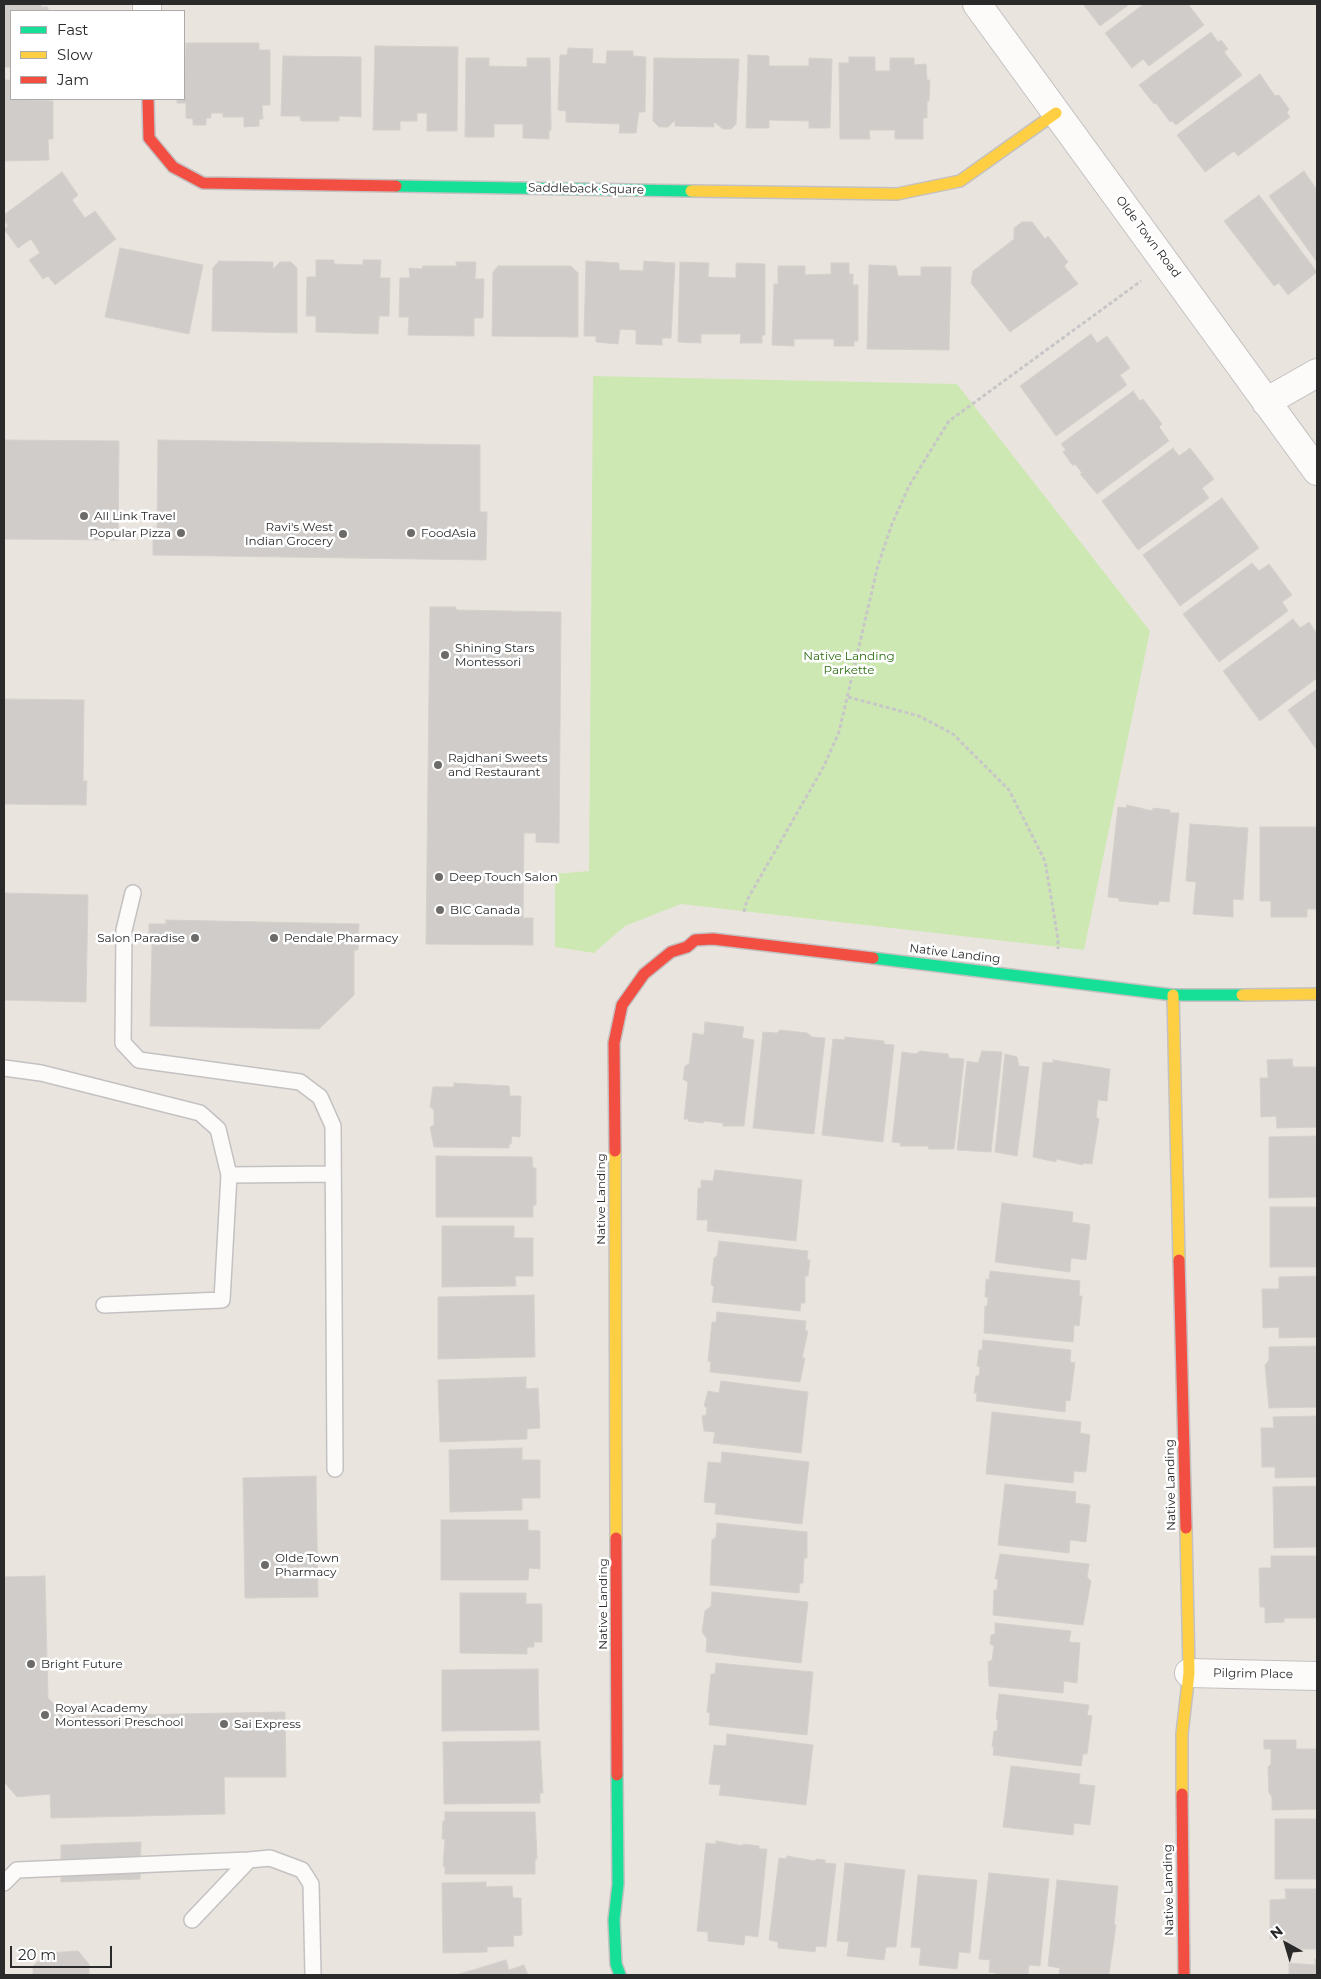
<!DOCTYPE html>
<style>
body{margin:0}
#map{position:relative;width:1321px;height:1979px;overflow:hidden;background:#eae4df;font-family:Montserrat,sans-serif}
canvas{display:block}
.frame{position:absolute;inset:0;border:5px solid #2a2a2a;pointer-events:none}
.legend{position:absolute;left:10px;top:10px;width:175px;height:90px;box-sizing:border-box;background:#fff;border:1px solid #aaa;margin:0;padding:6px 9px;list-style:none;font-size:15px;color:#2a2a2a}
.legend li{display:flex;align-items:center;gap:10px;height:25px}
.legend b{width:25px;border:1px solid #aaa}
.north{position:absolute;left:1261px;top:1919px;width:50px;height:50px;-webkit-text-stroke:4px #fff;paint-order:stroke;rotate:321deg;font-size:14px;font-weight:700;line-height:20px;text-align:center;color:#2a2a2a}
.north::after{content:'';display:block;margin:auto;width:18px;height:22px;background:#2a2a2a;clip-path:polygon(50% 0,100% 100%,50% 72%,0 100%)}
.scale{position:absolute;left:10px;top:1946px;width:102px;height:22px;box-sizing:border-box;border:2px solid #2a2a2a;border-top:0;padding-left:6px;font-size:15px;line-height:18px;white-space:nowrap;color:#2a2a2a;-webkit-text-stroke:4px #fff;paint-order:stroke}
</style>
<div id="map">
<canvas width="1321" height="1979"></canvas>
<div class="frame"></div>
<ul class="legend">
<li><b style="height:6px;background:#16e098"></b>Fast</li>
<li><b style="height:6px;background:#ffcf43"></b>Slow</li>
<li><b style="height:6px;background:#f24e42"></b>Jam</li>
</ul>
<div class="north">N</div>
<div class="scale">20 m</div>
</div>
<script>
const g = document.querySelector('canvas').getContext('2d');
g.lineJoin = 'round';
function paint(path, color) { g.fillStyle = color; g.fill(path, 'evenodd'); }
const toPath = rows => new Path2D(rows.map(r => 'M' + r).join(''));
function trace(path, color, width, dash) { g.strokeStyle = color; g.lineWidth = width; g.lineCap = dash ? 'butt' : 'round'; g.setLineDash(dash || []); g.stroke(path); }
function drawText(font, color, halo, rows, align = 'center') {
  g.font = font + ' Montserrat,sans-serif'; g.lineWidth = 5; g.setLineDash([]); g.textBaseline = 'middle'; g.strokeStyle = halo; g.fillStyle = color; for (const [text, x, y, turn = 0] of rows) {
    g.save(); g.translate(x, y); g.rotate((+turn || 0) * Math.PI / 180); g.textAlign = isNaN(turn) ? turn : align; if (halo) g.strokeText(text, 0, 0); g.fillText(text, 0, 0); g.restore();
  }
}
const green = toPath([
 [593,376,957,384,1150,631,1084,950,681,904,625,926,594,953,555,947,555,874,589,871]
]);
const building = toPath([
 [4,4,41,4,41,7,48,7,48,11,11,11,11,67,4,67,4,4],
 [1083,4,1130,4,1100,26,1083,4],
 [1144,4,1188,4,1204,25,1149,66,1143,59,1132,68,1105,33,1144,4],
 [1211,32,1218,42,1221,40,1228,49,1224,52,1242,75,1176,125,1172,121,1170,122,1156,103,1154,104,1139,85,1211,32],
 [186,43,259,43,259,50,270,50,270,105,262,105,263,119,259,119,259,126,244,127,244,117,223,117,223,113,211,113,211,118,206,118,206,125,193,125,193,119,186,118,186,103,177,103,177,99,184,99,186,43],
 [375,46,458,47,457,131,427,131,427,113,417,113,417,121,400,121,400,130,373,130,375,46],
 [568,48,593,49,592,63,606,64,607,51,633,51,633,56,646,57,645,112,639,112,636,133,619,133,620,124,566,122,566,111,558,110,560,55,567,55,568,48],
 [748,55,769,56,769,66,809,66,809,58,832,59,830,128,809,128,809,121,769,120,769,128,746,128,748,55],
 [283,56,361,57,361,117,339,116,339,121,301,121,300,116,281,116,283,56],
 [849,57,875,57,875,71,890,71,890,58,914,58,914,65,926,64,927,80,930,80,929,101,927,101,927,118,923,118,923,139,895,139,895,130,869,130,870,139,840,139,839,63,849,63,849,57],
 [466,58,489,58,489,66,527,67,527,58,550,58,551,130,549,130,549,139,523,138,523,124,494,124,494,137,465,137,466,58],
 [654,58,739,59,736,124,731,129,723,129,714,122,714,127,675,126,675,120,668,127,659,127,653,121,654,58],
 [1260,74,1275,96,1279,95,1289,109,1287,113,1290,117,1238,156,1234,151,1205,172,1177,135,1260,74],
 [4,80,11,80,11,99,53,101,53,139,48,139,49,160,4,161,4,80],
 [1304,171,1317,190,1317,262,1269,196,1304,171],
 [62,172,78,195,72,200,85,218,95,211,116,239,55,285,48,276,43,279,29,260,40,253,31,239,18,248,4,229,8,226,4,220,4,215,62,172],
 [1259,195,1317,272,1288,295,1279,283,1274,286,1224,221,1259,195],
 [1022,222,1032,222,1045,239,1048,236,1068,262,1064,266,1078,284,1010,332,971,283,973,271,1014,239,1014,228,1022,222],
 [120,248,203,265,189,334,105,317,120,248],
 [316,260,334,260,334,264,363,265,363,260,381,260,380,278,390,278,389,316,379,316,378,334,316,332,316,316,306,316,307,277,316,277,316,260],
 [219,261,273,262,273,269,280,262,291,262,297,268,297,333,212,331,213,268,219,261],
 [586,261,619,263,619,270,643,271,644,261,675,263,671,338,662,338,662,345,636,344,636,330,620,329,618,344,596,342,596,336,584,336,586,261],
 [456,262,476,262,475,279,484,279,483,318,474,318,474,336,408,335,409,317,399,317,400,278,410,278,409,268,422,269,423,266,457,266,456,262],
 [680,262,709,263,708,277,736,278,736,263,765,264,765,335,762,335,762,343,740,343,741,334,701,334,701,343,678,342,680,262],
 [831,263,849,263,849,274,853,274,853,285,858,285,858,341,854,341,854,346,834,346,834,339,794,339,794,346,772,345,774,284,778,284,778,266,805,266,805,275,831,274,831,263],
 [869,265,896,266,898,276,921,276,921,267,951,267,949,350,867,349,869,265],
 [498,266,571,266,578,273,578,337,492,336,493,272,498,266],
 [1091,334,1097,343,1107,336,1130,368,1120,375,1127,385,1056,436,1020,386,1091,334],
 [1133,391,1140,401,1143,399,1162,424,1159,427,1169,441,1097,494,1080,474,1082,473,1075,464,1073,466,1063,452,1066,450,1061,444,1133,391],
 [4,440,119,441,118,540,4,539,4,440],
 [158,440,480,445,480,512,487,512,486,560,153,555,153,530,157,530,158,440],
 [1173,448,1179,456,1190,448,1214,479,1202,488,1209,498,1138,550,1102,501,1173,448],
 [1222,498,1259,548,1180,606,1143,555,1222,498],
 [1252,563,1259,571,1269,564,1292,595,1282,602,1288,611,1219,662,1183,614,1252,563],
 [430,607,456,607,456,610,561,612,559,843,536,842,536,833,524,833,523,918,533,918,533,945,426,944,430,607],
 [1293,619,1300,628,1309,622,1317,634,1317,678,1260,721,1223,671,1293,619],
 [1317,689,1317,750,1288,710,1317,689],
 [4,699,84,700,83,781,87,781,86,805,4,804,4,699],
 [1127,805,1153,811,1153,808,1170,810,1170,813,1179,813,1169,902,1159,901,1158,905,1119,901,1119,898,1108,897,1118,807,1126,808,1127,805],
 [1190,824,1248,828,1243,900,1233,899,1233,917,1193,914,1196,882,1186,881,1190,824],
 [1260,827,1317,827,1317,909,1307,909,1307,917,1271,917,1271,901,1260,901,1260,827],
 [4,893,88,895,86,1002,4,1000,4,893],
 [166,920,359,924,358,950,354,950,354,995,319,1029,150,1026,152,945,149,944,149,924,166,924,166,920],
 [705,1022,744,1027,742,1038,754,1040,744,1126,723,1126,723,1123,704,1121,703,1123,688,1121,689,1119,684,1119,688,1082,683,1079,685,1066,689,1064,693,1033,704,1035,705,1022],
 [780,1030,807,1033,812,1037,825,1038,814,1134,753,1128,763,1032,777,1033,780,1030],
 [845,1037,884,1041,884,1044,894,1045,883,1142,822,1135,833,1039,845,1040,845,1037],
 [920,1051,948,1054,949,1058,964,1059,954,1149,928,1149,929,1146,900,1146,901,1143,892,1142,902,1052,916,1054,920,1051],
 [982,1051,1002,1052,991,1152,957,1150,967,1061,978,1063,982,1051],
 [1005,1054,1017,1057,1019,1066,1029,1067,1017,1156,995,1152,1005,1054],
 [1292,1059,1293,1067,1317,1067,1317,1127,1277,1128,1276,1116,1261,1117,1260,1078,1268,1078,1267,1060,1292,1059],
 [1053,1060,1110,1069,1107,1101,1098,1100,1096,1117,1099,1119,1092,1164,1083,1163,1083,1165,1056,1159,1056,1162,1033,1157,1043,1062,1053,1063,1053,1060],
 [454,1083,509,1086,510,1096,521,1096,520,1137,512,1136,511,1144,509,1144,509,1148,434,1147,430,1127,434,1125,434,1110,430,1107,433,1087,454,1087,454,1083],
 [1317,1136,1317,1197,1269,1198,1269,1137,1317,1136],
 [436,1156,532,1157,533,1168,536,1168,536,1205,533,1205,533,1217,436,1217,436,1156],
 [715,1170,802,1180,796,1241,707,1231,708,1220,697,1220,698,1188,701,1188,701,1180,713,1181,715,1170],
 [1002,1203,1073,1212,1072,1222,1090,1225,1086,1260,1071,1258,1070,1272,995,1262,1002,1203],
 [1270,1207,1317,1207,1317,1267,1270,1267,1270,1207],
 [442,1226,514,1226,514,1238,533,1238,533,1276,515,1276,516,1286,442,1287,442,1226],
 [719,1241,808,1251,807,1260,810,1260,808,1276,805,1276,805,1303,801,1303,800,1311,712,1302,714,1287,711,1284,714,1258,717,1256,719,1241],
 [990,1271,1080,1281,1079,1296,1082,1296,1079,1326,1074,1325,1073,1342,984,1333,985,1306,987,1307,988,1297,985,1297,986,1279,989,1280,990,1271],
 [1317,1276,1317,1337,1279,1338,1279,1327,1263,1328,1262,1289,1279,1289,1279,1277,1317,1276],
 [534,1295,535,1357,438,1359,438,1297,534,1295],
 [717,1312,806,1321,805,1331,808,1331,802,1358,805,1358,800,1382,710,1372,711,1362,708,1361,712,1322,716,1322,717,1312],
 [983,1340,1071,1350,1070,1362,1075,1363,1070,1401,1066,1400,1065,1412,976,1401,977,1393,974,1393,976,1376,979,1376,980,1367,977,1366,979,1350,982,1350,983,1340],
 [1317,1346,1317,1407,1269,1408,1265,1365,1269,1360,1269,1347,1317,1346],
 [526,1377,526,1389,538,1388,540,1428,527,1429,527,1439,440,1442,438,1380,526,1377],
 [721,1381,808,1392,801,1453,713,1443,715,1432,704,1431,702,1416,706,1415,707,1408,704,1406,708,1391,719,1393,721,1381],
 [992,1412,1081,1422,1080,1433,1090,1435,1086,1472,1074,1471,1073,1483,986,1474,992,1412],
 [1317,1416,1317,1477,1275,1478,1275,1467,1262,1467,1261,1428,1274,1428,1273,1417,1317,1416],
 [522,1448,522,1460,540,1460,540,1498,522,1498,522,1510,450,1512,449,1450,522,1448],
 [722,1452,809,1462,802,1524,715,1514,716,1503,704,1502,708,1462,721,1463,722,1452],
 [316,1476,318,1597,245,1598,243,1478,316,1476],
 [1005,1484,1076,1492,1075,1503,1090,1505,1086,1542,1070,1540,1069,1553,998,1545,1005,1484],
 [1317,1486,1317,1547,1274,1548,1273,1487,1317,1486],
 [441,1520,528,1520,528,1530,540,1531,540,1569,529,1568,528,1580,441,1580,441,1520],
 [717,1523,807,1532,807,1558,804,1558,803,1583,800,1583,799,1593,710,1585,712,1540,716,1537,717,1523],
 [1000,1554,1089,1564,1087,1577,1091,1581,1083,1625,993,1615,994,1590,997,1590,998,1579,995,1579,1000,1554],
 [1271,1556,1317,1556,1317,1618,1284,1618,1284,1622,1265,1623,1265,1607,1260,1607,1259,1568,1271,1568,1271,1556],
 [45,1576,48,1698,65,1716,285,1712,286,1777,224,1777,225,1814,51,1818,50,1794,17,1797,4,1782,4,1577,45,1576],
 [712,1592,808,1602,801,1663,706,1652,707,1639,702,1632,705,1611,711,1606,712,1592],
 [460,1593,526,1593,526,1604,542,1604,542,1642,534,1642,534,1647,527,1647,527,1654,460,1653,460,1593],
 [995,1623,1071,1631,1069,1642,1080,1643,1077,1683,1064,1681,1063,1693,989,1686,988,1662,992,1660,994,1646,990,1644,991,1635,995,1634,995,1623],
 [716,1663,813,1672,807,1735,709,1725,710,1713,707,1712,711,1674,715,1674,716,1663],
 [538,1669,539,1730,442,1731,442,1670,538,1669],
 [999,1694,1089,1705,1087,1715,1092,1716,1087,1754,1083,1754,1081,1766,993,1755,994,1747,992,1747,994,1731,997,1731,998,1720,996,1719,999,1694],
 [727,1734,813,1745,806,1805,719,1795,721,1785,709,1784,714,1745,726,1746,727,1734],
 [1264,1740,1296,1740,1296,1749,1317,1749,1317,1809,1272,1810,1272,1797,1269,1793,1268,1767,1271,1764,1271,1749,1264,1749,1264,1740],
 [540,1741,543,1793,540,1793,540,1803,444,1804,443,1742,540,1741],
 [1011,1766,1080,1774,1079,1784,1095,1786,1090,1825,1074,1823,1073,1835,1003,1827,1011,1766],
 [445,1812,535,1812,537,1859,535,1859,535,1874,445,1874,445,1866,443,1866,445,1839,442,1839,443,1821,445,1821,445,1812],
 [1275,1819,1317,1819,1317,1879,1275,1879,1275,1819],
 [716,1841,743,1846,743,1844,759,1846,759,1849,767,1849,758,1937,745,1935,744,1945,708,1941,708,1932,697,1931,706,1843,716,1844,716,1841],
 [141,1842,140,1879,61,1882,61,1845,141,1842],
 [787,1856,815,1861,816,1859,825,1860,825,1863,836,1864,826,1947,816,1946,815,1952,778,1948,778,1942,769,1940,779,1858,786,1859,787,1856],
 [845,1863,905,1870,896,1947,886,1947,884,1960,847,1956,849,1942,837,1941,845,1863],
 [989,1873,1049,1879,1040,1966,1029,1965,1028,1975,995,1975,996,1973,989,1972,990,1960,979,1959,989,1873],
 [918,1875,977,1880,970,1953,959,1952,957,1969,919,1965,921,1948,911,1947,918,1875],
 [1057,1880,1118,1886,1114,1925,1116,1925,1109,1974,1113,1975,1059,1975,1060,1968,1048,1966,1057,1880],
 [486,1882,486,1887,512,1886,513,1898,521,1898,522,1935,513,1936,514,1946,487,1947,487,1952,443,1953,442,1883,486,1882],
 [1285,1889,1317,1889,1317,1949,1287,1949,1287,1939,1270,1939,1270,1900,1286,1899,1285,1889],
 [78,1951,89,1964,89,1975,33,1975,33,1966,48,1953,78,1951],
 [1315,1959,1317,1959,1317,1975,1278,1975,1289,1974,1289,1963,1315,1965,1315,1959],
 [506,1960,509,1970,524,1965,528,1975,456,1975,506,1960]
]);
const path = toPath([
 [848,697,919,716,953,734,1009,790,1045,861,1058,939,1058,949],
 [744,912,747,900,824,766,839,732,878,565,892,524,909,486,934,445,949,421,1141,281]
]);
const lane = toPath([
 [133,893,124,930,123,1043,139,1060,300,1082,320,1097,333,1126,335,1469],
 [4,1068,41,1073,200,1113,218,1129,229,1175,222,1300,104,1305],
 [229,1175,333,1174],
 [4,1883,17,1870,249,1860],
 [192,1920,249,1860,270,1858,302,1870,311,1884,313,1975]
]);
const street = toPath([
 [147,4,147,11],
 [977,4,1317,471],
 [1266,402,1317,373],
 [1189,1673,1317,1676]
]);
const fast = toPath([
 [396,186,691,191],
 [873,958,1173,995,1242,995],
 [617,1775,618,1884,614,1920,616,1964,620,1975]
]);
const slow = toPath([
 [691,191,897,194,960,181,1056,113],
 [1173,995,1179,1260],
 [1242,995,1317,994],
 [615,1151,616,1538],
 [1182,1794,1182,1734,1189,1673,1186,1528]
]);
const jam = toPath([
 [148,99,149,138,173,167,203,183,396,186],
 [615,1151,614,1043,622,1005,644,974,671,952,687,947,695,940,713,939,873,958],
 [1179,1260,1186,1528],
 [616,1538,617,1775],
 [1182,1794,1184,1975]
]);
const markers = [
 [84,516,5,"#6d6b69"],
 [181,533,5,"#6d6b69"],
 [411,533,5,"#6d6b69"],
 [343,534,5,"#6d6b69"],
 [445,655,5,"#6d6b69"],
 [438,765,5,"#6d6b69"],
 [439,877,5,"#6d6b69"],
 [440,910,5,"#6d6b69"],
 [195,938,5,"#6d6b69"],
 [274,938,5,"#6d6b69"],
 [265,1565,5,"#6d6b69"],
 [31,1664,5,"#6d6b69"],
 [45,1715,5,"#6d6b69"],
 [224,1724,5,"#6d6b69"]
];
const streetNames = [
 ["Saddleback Square",586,189,1],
 ["Olde Town Road",1148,237,53],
 ["Native Landing",955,954,7],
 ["Native Landing",601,1199,-90],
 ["Native Landing",1171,1485,-91],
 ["Native Landing",603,1604,-90],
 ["Pilgrim Place",1253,1674,1],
 ["Native Landing",1169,1890,-91]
];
const poiNames = [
 ["All Link Travel",94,516],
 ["Ravi's West",333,527,"right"],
 ["Indian Grocery",333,541,"right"],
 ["Popular Pizza",171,533,"right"],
 ["FoodAsia",421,533],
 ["Shining Stars",455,648],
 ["Montessori",455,662],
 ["Rajdhani Sweets",448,758],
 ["and Restaurant",448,772],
 ["Deep Touch Salon",449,877],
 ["BIC Canada",450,910],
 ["Salon Paradise",185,938,"right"],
 ["Pendale Pharmacy",284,938],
 ["Olde Town",275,1558],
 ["Pharmacy",275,1572],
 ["Bright Future",41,1664],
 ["Royal Academy",55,1708],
 ["Montessori Preschool",55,1722],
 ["Sai Express",234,1724]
];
const parkNames = [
 ["Native Landing",849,656],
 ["Parkette",849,670]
];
paint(green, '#cee8b4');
paint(building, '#d0ccc9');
trace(building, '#d5d0cb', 1);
trace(lane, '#c3c1c1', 18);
trace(street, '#c3c1c1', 30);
trace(fast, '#c3c1c1', 14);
trace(slow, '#c3c1c1', 14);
trace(jam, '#c3c1c1', 14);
trace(path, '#c8c7c7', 3, [4, 2.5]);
trace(lane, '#fcfbfa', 15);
trace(street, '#fcfbfa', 28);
trace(fast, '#16e098', 11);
trace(slow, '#ffcf43', 11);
trace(jam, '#f24e42', 11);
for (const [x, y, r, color] of markers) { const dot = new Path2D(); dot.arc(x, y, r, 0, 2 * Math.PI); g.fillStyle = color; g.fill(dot); trace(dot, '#fff', 2); }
drawText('12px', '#2a2a2a', '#fff', streetNames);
drawText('12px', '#2a2a2a', '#fff', poiNames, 'left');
drawText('12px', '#2d7012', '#fff', parkNames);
</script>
